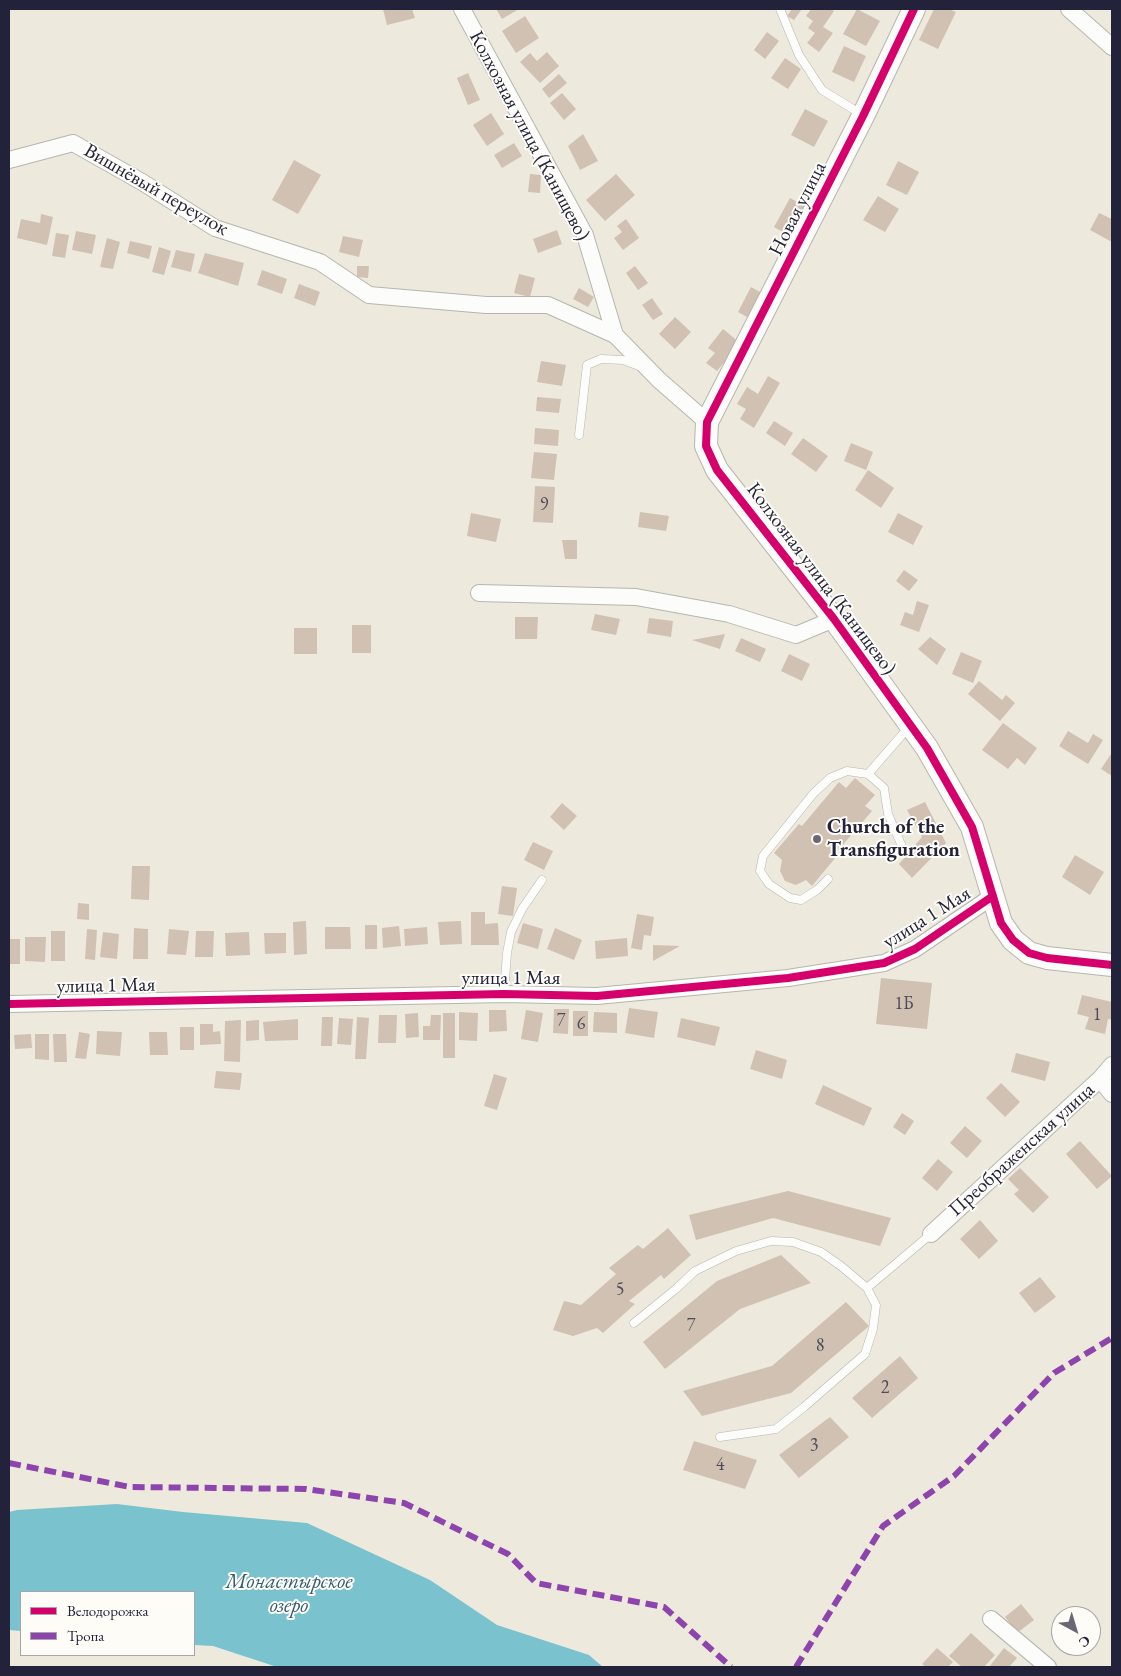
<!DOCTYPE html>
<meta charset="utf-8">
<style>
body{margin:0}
#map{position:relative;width:1121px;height:1676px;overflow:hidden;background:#edeadd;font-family:"EB Garamond",serif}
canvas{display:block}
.frame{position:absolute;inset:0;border:10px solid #22223b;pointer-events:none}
.legend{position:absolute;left:20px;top:1591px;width:175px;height:65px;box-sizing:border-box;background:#fdfcf7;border:1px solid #a5a5ac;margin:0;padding:6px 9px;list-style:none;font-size:15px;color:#22223b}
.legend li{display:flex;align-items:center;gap:10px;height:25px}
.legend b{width:25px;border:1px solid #a5a5ac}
.north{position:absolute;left:1051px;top:1606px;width:50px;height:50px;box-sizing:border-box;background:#fdfcf7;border:1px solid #a5a5ac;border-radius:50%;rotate:141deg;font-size:14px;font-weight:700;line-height:20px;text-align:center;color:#22223b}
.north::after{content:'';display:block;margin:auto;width:18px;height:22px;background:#696874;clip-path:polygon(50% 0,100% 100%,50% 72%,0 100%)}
</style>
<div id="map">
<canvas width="1121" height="1676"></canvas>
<div class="frame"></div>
<ul class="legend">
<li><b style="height:6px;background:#d6006c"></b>Велодорожка</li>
<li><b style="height:6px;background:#8e44ad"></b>Тропа</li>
</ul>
<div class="north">С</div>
</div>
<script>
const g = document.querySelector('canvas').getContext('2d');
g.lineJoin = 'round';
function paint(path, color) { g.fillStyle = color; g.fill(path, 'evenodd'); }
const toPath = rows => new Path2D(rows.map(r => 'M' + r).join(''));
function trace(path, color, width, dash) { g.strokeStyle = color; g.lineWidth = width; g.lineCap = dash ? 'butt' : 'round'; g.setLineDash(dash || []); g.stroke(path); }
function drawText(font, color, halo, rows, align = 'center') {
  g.font = font + ' "EB Garamond",serif'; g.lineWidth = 4; g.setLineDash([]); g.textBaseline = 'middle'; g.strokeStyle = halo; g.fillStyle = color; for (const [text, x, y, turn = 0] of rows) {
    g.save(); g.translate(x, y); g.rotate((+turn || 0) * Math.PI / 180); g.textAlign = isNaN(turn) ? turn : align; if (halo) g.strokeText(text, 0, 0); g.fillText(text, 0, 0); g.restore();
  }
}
const water = toPath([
 [117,1504,183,1512,307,1523,430,1580,497,1625,589,1655,603,1667,277,1667,213,1646,194,1645,194,1592,21,1592,21,1631,9,1630,9,1512,17,1510]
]);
const building = toPath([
 [383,9,412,9,415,18,387,25],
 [496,9,519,9,502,19],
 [792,9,802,9,794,20,787,16],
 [811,9,831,9,834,11,823,27,833,33,819,52,807,43,815,33,808,28,813,21,806,16],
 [857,9,880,21,866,46,843,34],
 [934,9,949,9,956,12,938,49,919,40],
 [525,16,539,38,516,53,502,31],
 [767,32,779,41,765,59,754,50],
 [844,46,866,56,854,82,832,72],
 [547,52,559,66,540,83,520,62,530,53,537,61],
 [785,58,801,69,788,89,771,78],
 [468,73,480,100,468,105,457,78],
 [559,74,567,83,549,98,542,89],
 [562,93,576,109,564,120,550,103],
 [805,109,828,121,814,147,791,135],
 [491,113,504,134,487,146,473,125],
 [583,134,598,161,580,170,568,146],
 [514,143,522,156,502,168,494,155],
 [294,160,321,175,298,214,272,200],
 [898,161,919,172,907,195,886,185],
 [530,174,541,175,540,193,528,192],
 [616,174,635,195,605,221,586,200],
 [878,196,899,209,885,232,863,220],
 [790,198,808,208,792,237,774,227],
 [1099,213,1112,219,1112,242,1090,230],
 [41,214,53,217,47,245,17,238,21,219,40,223],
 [626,219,639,238,623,250,614,238,622,232,617,226],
 [557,230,562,244,538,253,533,239],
 [76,231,96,235,92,254,72,250],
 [56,233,69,235,65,258,52,256],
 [343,236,363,240,359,257,339,252],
 [107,238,120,242,113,269,100,267],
 [130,241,152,246,149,259,127,253],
 [159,247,171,251,164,275,152,272],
 [176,250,195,254,191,272,171,267],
 [205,253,244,263,238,286,198,273],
 [357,266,369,266,368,278,357,277],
 [635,266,648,283,638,290,626,273],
 [262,270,287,279,282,294,257,285],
 [519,274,535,278,530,297,514,293],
 [299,284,320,292,315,306,294,298],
 [751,287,762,293,749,318,738,312],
 [579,288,594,297,588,307,573,299],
 [652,298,663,314,653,320,642,305],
 [675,317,691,332,675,349,659,334],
 [723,329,740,343,717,371,706,363,715,353,708,348],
 [541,361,566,365,562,386,537,382],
 [768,376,780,383,754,428,740,419,746,409,737,404,747,387,758,394],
 [537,397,561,399,559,413,536,411],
 [774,421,793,433,785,446,766,433],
 [535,428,559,430,558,446,534,444],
 [803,438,828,456,816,472,791,454],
 [851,443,873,452,866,470,844,461],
 [534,452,557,454,554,480,531,478],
 [868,470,894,488,881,508,855,490],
 [535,486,555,487,553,523,533,522],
 [640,512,669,516,666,531,638,527],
 [471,513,501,519,496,542,467,536],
 [898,513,923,526,913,545,888,532],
 [562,540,577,540,577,559,565,559],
 [904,570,918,580,909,591,896,581],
 [917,601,929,605,919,632,900,625,905,612,913,615],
 [595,614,620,619,616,635,591,630],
 [515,617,538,617,537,639,515,639],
 [649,618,673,621,671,637,647,633],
 [352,625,371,625,371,653,352,653],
 [294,628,317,628,317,654,294,654],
 [725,634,720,649,692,640],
 [930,637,946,649,937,665,918,649],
 [741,638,766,649,760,662,735,651],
 [961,652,982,661,973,683,952,674],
 [789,654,810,664,802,681,781,671],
 [979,681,1002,700,1006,695,1015,703,1000,721,968,694],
 [1003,723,1037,748,1025,765,1017,758,1008,769,982,750],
 [1068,731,1088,743,1093,734,1103,740,1088,764,1059,746],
 [1111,754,1112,755,1112,776,1101,769],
 [855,778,875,795,865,806,872,811,834,855,836,857,812,886,806,880,796,885,785,881,780,871,782,860,774,853,799,824,802,826,839,782,846,788],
 [925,802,946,843,912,878,899,864,922,837,907,810],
 [562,803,577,816,564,830,550,817],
 [533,842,553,851,544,870,524,860],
 [1075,855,1104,872,1090,895,1062,877],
 [132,866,150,866,149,900,131,899],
 [502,886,517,888,513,916,498,914],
 [78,903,89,904,89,920,77,919],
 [471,912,485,912,485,924,498,923,499,945,471,945],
 [637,914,654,917,651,936,644,935,642,950,631,948],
 [306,921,307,954,294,955,293,922],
 [461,921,462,944,440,945,438,922],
 [523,923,543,929,538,949,517,943],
 [365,925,377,925,377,949,365,949],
 [399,926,401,946,383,948,382,928],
 [325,927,350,927,351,949,325,949],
 [427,927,428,944,405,946,404,929],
 [134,928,148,929,148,959,133,959],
 [555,928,582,940,574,960,547,949],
 [87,929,97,930,95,960,85,959],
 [169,929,189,931,186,955,167,954],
 [51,931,65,931,65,961,51,961],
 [196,931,214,931,213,957,195,957],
 [103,932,119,934,117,959,100,957],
 [249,932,250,955,226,956,225,933],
 [264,933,286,933,286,953,265,954],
 [25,937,46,937,45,962,25,961],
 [627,938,628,956,596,959,595,941],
 [9,939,20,939,20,964,9,964],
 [653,945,680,946,653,961],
 [881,978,932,983,927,1029,876,1024],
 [1082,995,1112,1002,1112,1020,1108,1019,1105,1034,1085,1029,1089,1017,1077,1014],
 [629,1008,658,1012,654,1038,625,1033],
 [554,1009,569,1009,568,1034,553,1033],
 [489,1010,506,1010,507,1031,489,1032],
 [526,1010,543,1013,538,1042,521,1039],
 [573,1011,588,1011,588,1036,573,1036],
 [459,1012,478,1013,477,1041,459,1040],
 [594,1012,617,1013,617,1033,593,1032],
 [418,1013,419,1037,406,1038,405,1014],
 [443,1013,455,1013,455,1058,443,1058],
 [379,1015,397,1015,396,1043,378,1043],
 [431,1015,441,1015,440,1040,423,1040,423,1026,430,1026],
 [322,1017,333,1017,332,1046,321,1046],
 [357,1017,369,1018,366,1059,355,1059],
 [339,1018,353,1019,351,1045,337,1044],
 [681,1018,720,1027,715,1046,677,1037],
 [298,1019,298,1040,265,1041,263,1022],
 [241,1020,240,1062,224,1061,225,1021],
 [259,1020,259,1040,246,1041,246,1021],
 [200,1024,213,1024,213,1032,220,1031,221,1044,200,1045],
 [180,1027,194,1027,194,1050,180,1050],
 [97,1031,122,1032,120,1056,96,1054],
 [79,1032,90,1034,86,1059,75,1058],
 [149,1032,167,1032,168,1055,150,1055],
 [31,1034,32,1048,15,1049,14,1035],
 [35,1034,49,1034,49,1060,35,1059],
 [53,1034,66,1034,67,1062,54,1062],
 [756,1050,787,1060,782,1079,750,1069],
 [1016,1053,1050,1062,1045,1081,1011,1072],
 [216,1071,242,1073,240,1090,214,1088],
 [494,1074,507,1078,497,1110,484,1106],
 [1001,1083,1020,1102,1005,1117,986,1098],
 [823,1085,872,1108,864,1126,815,1104],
 [902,1113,914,1121,905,1135,893,1127],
 [965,1126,982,1141,967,1158,950,1143],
 [1080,1141,1112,1176,1097,1189,1066,1154],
 [938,1159,953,1172,937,1191,922,1178],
 [1020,1168,1049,1197,1033,1213,1014,1194,1019,1190,1008,1179],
 [788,1191,891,1218,880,1246,773,1218,696,1240,689,1215],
 [980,1220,998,1241,979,1259,960,1239],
 [668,1228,691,1255,664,1279,661,1275,629,1301,635,1304,603,1333,597,1328,573,1336,553,1330,564,1301,581,1305,616,1274,609,1268,638,1245,643,1249],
 [781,1255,811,1283,740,1309,665,1369,643,1342,717,1281],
 [1040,1277,1056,1297,1035,1313,1019,1293],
 [846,1302,869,1326,791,1393,702,1416,683,1391,772,1366],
 [900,1356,918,1378,872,1418,852,1398],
 [830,1417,849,1437,799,1478,779,1455],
 [694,1441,757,1460,745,1489,683,1470],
 [1021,1604,1034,1620,1017,1633,1005,1617],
 [971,1633,995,1655,984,1667,962,1667,949,1656],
 [937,1648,953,1662,948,1667,926,1667,922,1664],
 [1004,1648,1017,1658,1009,1667,989,1667]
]);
const lane = toPath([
 [780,9,799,55,822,90,861,114],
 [579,435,587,365,601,359,623,360,639,366],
 [868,774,884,788,888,814,901,844],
 [828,879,817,890,801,900,790,898,769,884,760,871,763,856,813,794,830,778,847,771,868,774,909,727],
 [504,994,507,953,511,932,522,909,542,880],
 [634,1323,677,1288,695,1271,736,1251,771,1241,793,1242,821,1252,841,1266,867,1288,931,1234],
 [720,1437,776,1429,804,1407,865,1354,873,1329,876,1305,867,1288]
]);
const street = toPath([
 [462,9,585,235,615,335,659,380,707,422],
 [1069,9,1112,47],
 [9,160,73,143,142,182,215,228,320,262,369,295,486,305,548,305,615,335],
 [479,593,636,597,729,614,796,635,834,619],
 [9,1004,504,994,597,996,788,978,884,963,915,949,993,896],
 [1100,1079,1112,1094],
 [931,1234,1100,1079,1112,1065],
 [991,1619,1048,1667]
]);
const secondary = toPath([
 [914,9,863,116,707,422,706,446,717,470,834,619,927,748,972,827,1001,923,1013,940,1029,953,1047,958,1112,965]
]);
const quiet = toPath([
 [9,1463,130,1487,306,1489,404,1503,508,1554,536,1583,664,1607,731,1667],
 [796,1667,883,1526,954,1476,1054,1373,1112,1338]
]);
const cycleway = toPath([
 [914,9,863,116,707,422,706,446,717,470,834,619,927,748,972,827,1001,923,1013,940,1029,953,1047,958,1112,965],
 [9,1004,504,994,597,996,788,978,884,963,915,949,993,896]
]);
const markers = [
 [817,839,5,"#696874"]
];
const numberNames = [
 ["9",544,505],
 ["1Б",904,1004],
 ["1",1097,1015],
 ["7",561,1021],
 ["6",581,1024],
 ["5",620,1290],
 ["7",691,1326],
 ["8",820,1346],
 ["2",885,1388],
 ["3",814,1446],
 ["4",720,1465]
];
const streetNames = [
 ["Колхозная улица (Канищево)",529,136,62],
 ["Вишнёвый переулок",156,190,30],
 ["Новая улица",798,209,-63],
 ["Колхозная улица (Канищево)",821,579,53],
 ["улица 1 Мая",927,918,-32],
 ["улица 1 Мая",511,979],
 ["улица 1 Мая",106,986,-1],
 ["Преображенская улица",1022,1150,-42]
];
const poiNames = [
 ["Church of the",827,828],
 ["Transfiguration",827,851]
];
const waterNames = [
 ["Монастырское",289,1582],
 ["озеро",289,1606]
];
paint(water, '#7ac2ce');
paint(building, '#d0c1b3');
trace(lane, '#b6b5af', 9);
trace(street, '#b6b5af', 18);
trace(secondary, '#b6b5af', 24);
trace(lane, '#fcfcfa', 8);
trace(street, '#fcfcfa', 16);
trace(secondary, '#fcfcfa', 22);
trace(quiet, '#8e44ad', 6, [12, 6]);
trace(cycleway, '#d6006c', 8);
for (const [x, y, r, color] of markers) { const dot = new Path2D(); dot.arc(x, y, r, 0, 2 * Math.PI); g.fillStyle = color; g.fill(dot); trace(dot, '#fdfcf7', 2); }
drawText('18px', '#4e4a59', null, numberNames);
drawText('20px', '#22223b', '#fdfcf7', streetNames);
drawText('bold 20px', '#22223b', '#fdfcf7', poiNames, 'left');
drawText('italic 21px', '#325b73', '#fdfcf7', waterNames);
</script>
